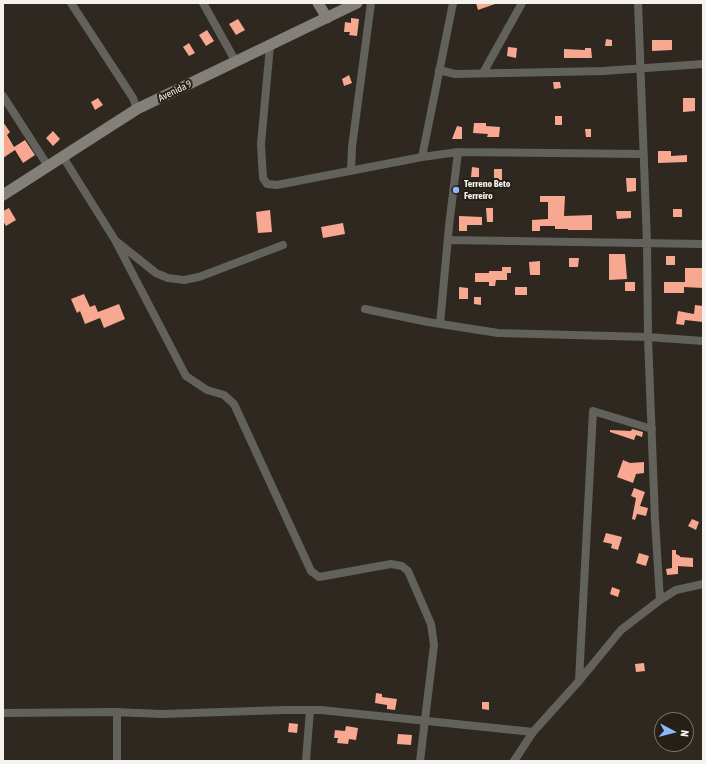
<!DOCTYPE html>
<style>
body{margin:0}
#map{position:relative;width:706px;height:764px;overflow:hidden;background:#2e2820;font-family:"Asap Condensed",sans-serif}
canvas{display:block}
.frame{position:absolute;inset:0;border:4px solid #f5f1ec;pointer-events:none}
.north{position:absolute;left:654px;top:712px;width:40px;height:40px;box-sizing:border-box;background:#241f17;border:1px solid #78736c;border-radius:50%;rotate:97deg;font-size:11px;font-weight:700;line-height:16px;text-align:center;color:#f5f1ec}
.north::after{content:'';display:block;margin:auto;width:14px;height:18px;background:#8cb9fc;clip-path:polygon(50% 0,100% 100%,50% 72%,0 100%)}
</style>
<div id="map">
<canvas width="706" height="764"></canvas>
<div class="frame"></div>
<div class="north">N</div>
</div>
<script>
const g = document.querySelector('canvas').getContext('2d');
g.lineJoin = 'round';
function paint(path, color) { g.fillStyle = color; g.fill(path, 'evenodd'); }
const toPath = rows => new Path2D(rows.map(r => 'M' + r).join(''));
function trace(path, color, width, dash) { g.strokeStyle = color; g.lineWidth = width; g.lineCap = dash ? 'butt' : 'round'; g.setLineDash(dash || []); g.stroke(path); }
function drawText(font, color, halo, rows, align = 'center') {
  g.font = font + ' "Asap Condensed",sans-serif'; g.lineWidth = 4; g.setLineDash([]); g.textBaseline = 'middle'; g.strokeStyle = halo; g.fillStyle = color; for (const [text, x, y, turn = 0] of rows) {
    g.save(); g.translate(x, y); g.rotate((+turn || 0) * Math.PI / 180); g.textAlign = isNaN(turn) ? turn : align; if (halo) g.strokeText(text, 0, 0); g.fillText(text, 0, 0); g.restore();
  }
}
const building = toPath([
 [476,3,495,3,495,4,478,10],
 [351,18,359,19,357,36,349,35,350,32,344,32,345,22,351,23],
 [238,19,245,30,236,35,229,24],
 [207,30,214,41,206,46,199,35],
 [606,39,612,40,612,46,605,46],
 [652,40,672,40,672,50,652,51],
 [189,43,195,53,189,56,183,47],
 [508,47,517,48,516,58,507,56],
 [585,48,591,48,592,58,564,58,564,49,585,50],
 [349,75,352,83,344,86,342,79],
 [553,82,560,82,561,88,554,89],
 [98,98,103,105,95,110,91,102],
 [683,98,695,98,695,111,683,112],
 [555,116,562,116,562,125,555,125],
 [3,122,10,132,7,135,14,147,25,140,35,155,23,163,15,150,3,158],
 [474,123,486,123,486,126,500,127,499,137,487,137,488,134,473,133],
 [457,126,462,127,462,139,452,139],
 [585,129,591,129,591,137,586,137],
 [53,131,60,139,53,146,46,138],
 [658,151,671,151,671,156,687,155,687,162,658,163],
 [472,167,479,168,479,177,471,177],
 [494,169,502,169,502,186,494,186],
 [626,178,636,178,636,191,627,192],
 [479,180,486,180,486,188,479,188],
 [540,196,565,196,564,216,592,215,592,230,568,230,568,229,555,229,555,226,540,226,540,231,532,231,532,220,548,219,548,202,540,202],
 [9,208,16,220,6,226,3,221,3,211],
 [486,208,493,208,493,222,487,222],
 [673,209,682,209,682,217,673,217],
 [270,210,272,232,258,233,256,212],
 [616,211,631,211,631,218,617,219],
 [459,216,482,217,482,225,467,225,467,231,459,231],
 [343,223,345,234,323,238,321,227],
 [609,254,625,254,627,279,609,280],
 [666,256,675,256,675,265,666,265],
 [569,258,579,258,578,267,569,267],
 [540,261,540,275,530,275,529,262],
 [502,267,511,267,511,273,507,273,507,280,496,280,495,286,489,286,489,282,475,282,475,273,489,273,489,271,502,271],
 [685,268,703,268,703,288,684,287,684,293,664,293,664,282,685,282],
 [625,282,635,282,635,291,625,291],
 [459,287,468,288,468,299,459,299],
 [515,287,527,287,527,295,515,295],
 [84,294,90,307,95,305,98,312,119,304,125,319,104,328,100,318,85,324,80,311,77,313,71,299],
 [474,297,481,297,481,305,474,304],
 [695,305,703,306,703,322,685,320,684,325,676,324,678,311,694,314],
 [632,429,643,432,642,437,636,435,634,440,610,432,610,430,631,431],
 [623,460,630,463,644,462,644,473,636,474,633,483,617,477],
 [634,488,645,492,640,506,648,508,646,516,637,514,635,520,632,519,636,498,631,496],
 [692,519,699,522,696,530,688,526],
 [606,533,622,537,618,550,611,548,612,544,603,542],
 [672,550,676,550,676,554,680,556,680,557,693,558,693,567,678,566,678,574,667,575,666,569,672,568],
 [639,553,649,556,646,566,636,563],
 [612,587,620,590,618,597,610,594],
 [644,663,645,671,636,672,635,664],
 [376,693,382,694,382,697,397,699,395,710,387,709,387,705,375,703],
 [482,702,489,702,489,710,482,709],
 [289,723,298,724,297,733,288,732],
 [346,726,358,728,356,740,349,739,348,744,337,743,338,738,334,738,335,730,345,731],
 [398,734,412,735,411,745,397,744]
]);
const street = toPath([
 [71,3,133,98,137,109],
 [203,3,236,62],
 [638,3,647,243,648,337,655,520,660,600],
 [270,46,261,144,263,178,267,184,277,185,422,157,458,152,643,154],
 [439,70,455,74,603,71,703,64],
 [483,73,522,3],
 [3,96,48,166],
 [63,157,115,240,186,376,207,390,224,395,234,404,311,571,319,577,391,564,402,566,408,571,431,624,434,645,420,761],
 [422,157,453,3],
 [351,171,352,147,371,3],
 [448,240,703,244],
 [117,242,156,273,168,278,184,280,199,277,283,245],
 [365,309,428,322,498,333,648,337,703,341],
 [440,324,449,226,458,152],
 [579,681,593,411,652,429],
 [117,712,117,761],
 [3,713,114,712,162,714,285,710,321,710,533,732],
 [306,761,310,710],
 [514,761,533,732,579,681,621,630,660,600,676,590,703,584]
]);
const secondary = toPath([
 [318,3,327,18],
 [3,195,137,109,357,3]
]);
const markers = [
 [456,190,4,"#8cb9fc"]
];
const streetNames = [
 ["Avenida 9",175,91,-26]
];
const poiNames = [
 ["Terreno Beto",464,184],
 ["Ferreiro",464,196]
];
paint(building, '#f8a790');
trace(street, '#62615c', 8);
trace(secondary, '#828079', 11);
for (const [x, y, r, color] of markers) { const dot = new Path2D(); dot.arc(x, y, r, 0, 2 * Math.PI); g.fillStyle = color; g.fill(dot); trace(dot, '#241f17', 1.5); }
drawText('10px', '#f5f1ec', '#241f17', streetNames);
drawText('bold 10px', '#f5f1ec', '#241f17', poiNames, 'left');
</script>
